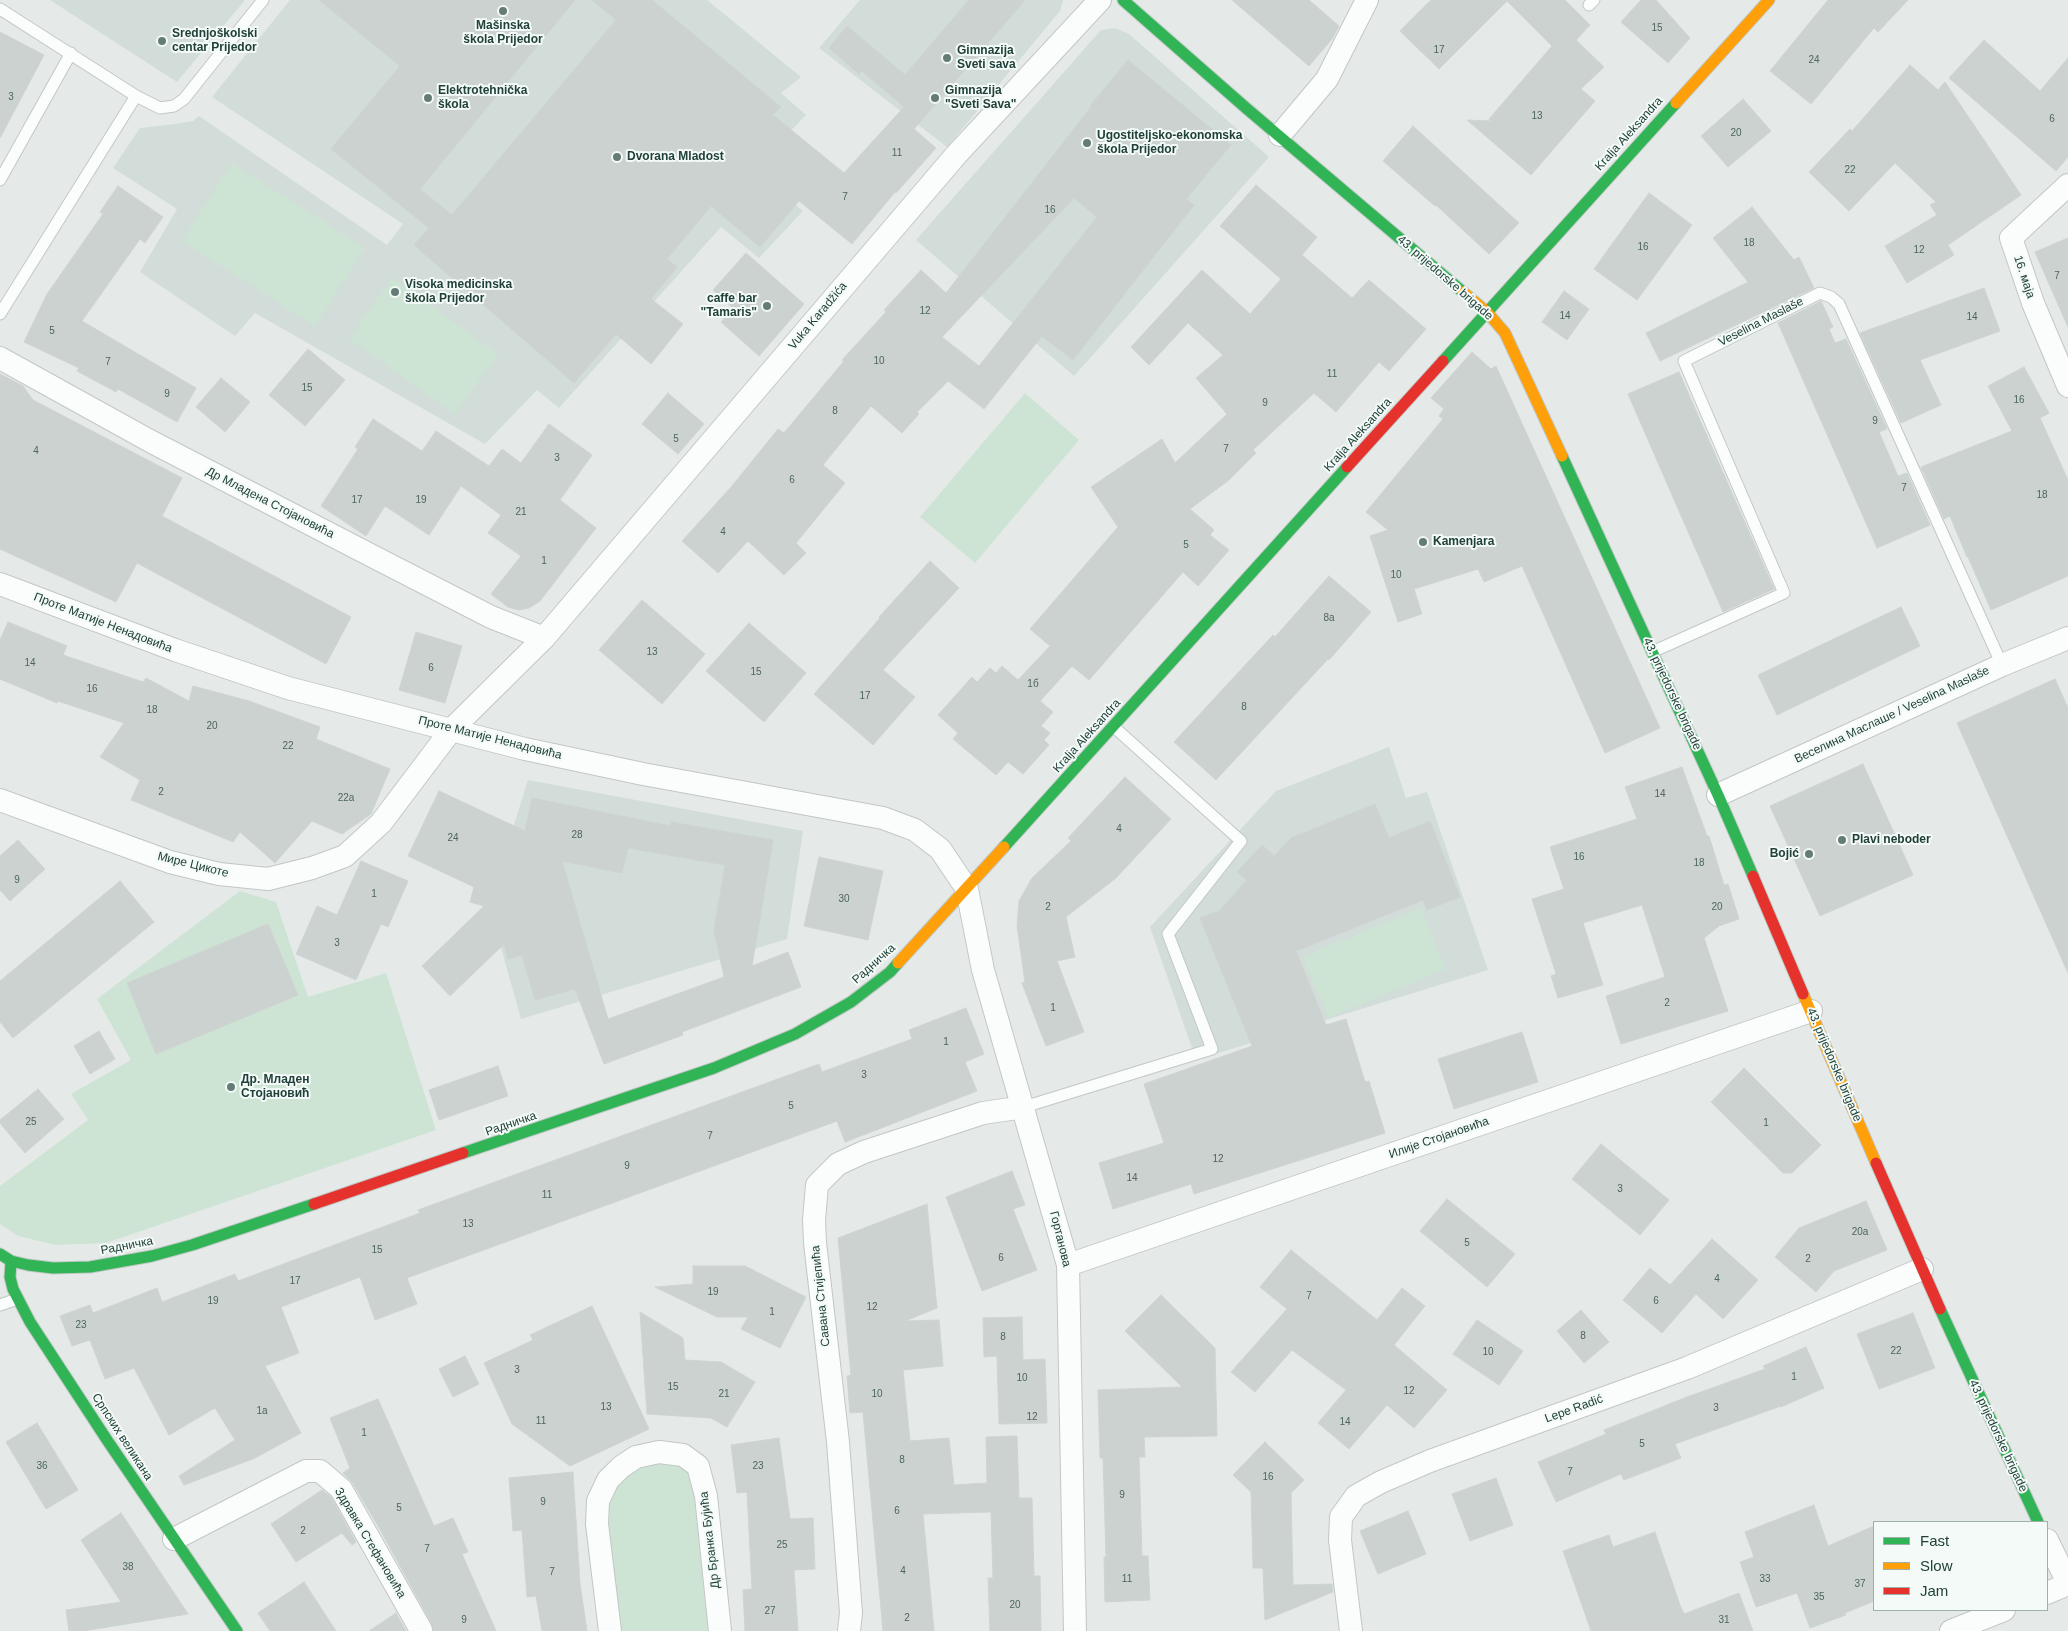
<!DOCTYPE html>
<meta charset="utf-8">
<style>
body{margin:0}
#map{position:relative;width:2068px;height:1631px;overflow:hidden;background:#e5eae8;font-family:Arial,sans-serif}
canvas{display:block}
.legend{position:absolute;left:1873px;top:1521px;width:175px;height:90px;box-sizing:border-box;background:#f3faf7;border:1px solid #9fb0ab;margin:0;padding:6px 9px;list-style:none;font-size:15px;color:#204039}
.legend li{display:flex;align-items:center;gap:10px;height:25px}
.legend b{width:25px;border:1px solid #9fb0ab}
</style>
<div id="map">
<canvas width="2068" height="1631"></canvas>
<ul class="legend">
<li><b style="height:6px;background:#30b455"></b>Fast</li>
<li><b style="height:6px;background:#ff9f0a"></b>Slow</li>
<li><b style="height:6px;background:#e5322d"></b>Jam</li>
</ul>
</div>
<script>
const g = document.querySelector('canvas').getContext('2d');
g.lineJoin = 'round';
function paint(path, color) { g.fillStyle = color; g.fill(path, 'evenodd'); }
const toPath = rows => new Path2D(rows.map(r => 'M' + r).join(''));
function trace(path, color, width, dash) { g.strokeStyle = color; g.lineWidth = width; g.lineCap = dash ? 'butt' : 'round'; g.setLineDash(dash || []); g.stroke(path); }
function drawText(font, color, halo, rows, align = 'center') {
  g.font = font + ' Arial,sans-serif'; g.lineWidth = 4; g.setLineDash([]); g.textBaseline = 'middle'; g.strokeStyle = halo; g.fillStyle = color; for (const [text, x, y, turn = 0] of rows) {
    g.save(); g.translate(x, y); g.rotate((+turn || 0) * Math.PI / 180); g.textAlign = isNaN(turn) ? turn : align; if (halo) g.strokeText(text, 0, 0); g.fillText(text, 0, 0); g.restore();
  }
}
const built = toPath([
 [50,0,245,0,177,82],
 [290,0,707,0,801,77,781,93,806,115,754,169,803,211,759,258,721,227,559,408,537,390,485,444,255,313,235,336,140,272,177,209,113,168,140,128,175,124,193,121,199,116,387,245,403,224,212,97],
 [860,0,1063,0,1060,11,947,147,819,48],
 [1115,28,1129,34,1269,157,1074,376,916,240,1101,30],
 [1389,747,1406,798,1427,792,1488,970,1199,1059,1192,1048,1150,927,1276,791],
 [528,780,803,831,787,939,521,1019,495,926,504,857]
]);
const green = toPath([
 [232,163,365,248,315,326,182,241],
 [392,278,498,354,455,414,349,339],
 [1025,393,1079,440,975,563,920,517],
 [240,891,276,902,308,997,386,973,436,1130,106,1243,56,1245,18,1236,0,1224,0,1186,88,1120,71,1094,131,1060,97,999],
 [1421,908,1446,969,1328,1018,1303,957],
 [649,1462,680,1462,692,1475,708,1631,621,1631,606,1510,609,1497,624,1474]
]);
const building = toPath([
 [319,0,575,0,420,189,452,215,616,20,592,0,652,0,781,107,773,115,844,173,904,107,862,71,859,74,829,48,847,26,905,75,969,0,1025,0,914,129,936,148,896,193,895,192,852,244,799,201,760,247,711,206,667,259,677,267,651,299,683,324,651,364,616,334,574,383,414,245,429,228,331,149,400,66,319,0],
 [1232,0,1309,0,1339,26,1332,39,1309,66,1232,0],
 [1431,0,1565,0,1590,25,1576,40,1604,67,1581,89,1595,101,1531,175,1467,120,1491,121,1489,119,1552,46,1507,1,1439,69,1400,31,1431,0],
 [1641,0,1656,0,1690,38,1668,63,1621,22,1641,0],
 [1828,0,1908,0,1878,32,1874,28,1811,104,1770,71,1828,0],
 [0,32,44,55,0,138,0,32],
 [1984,40,2040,91,2068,58,2068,157,2056,171,1949,78,1984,40],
 [1128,60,1231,145,1186,199,1194,205,1073,360,1042,336,984,409,948,381,917,412,919,414,902,433,871,406,823,465,845,483,796,543,806,553,784,575,748,541,718,573,682,541,732,486,778,429,784,433,844,361,842,360,886,312,884,310,921,270,946,293,1091,107,1090,106,1128,60],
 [1074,198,1097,217,979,366,942,337,1074,198],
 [1910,65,1938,90,1945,82,2021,195,1948,245,1954,255,1907,283,1885,246,1937,215,1930,205,1936,202,1895,163,1849,211,1809,172,1850,129,1852,131,1910,65],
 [1743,99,1771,131,1728,167,1701,136,1743,99],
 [1413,126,1519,223,1489,254,1436,205,1435,206,1383,161,1413,126],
 [1256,185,1317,237,1302,255,1352,298,1369,280,1426,329,1389,371,1379,362,1336,412,1314,393,1253,450,1256,453,1229,480,1190,509,1214,530,1210,535,1229,550,1198,586,1183,572,1089,680,1072,666,1040,701,1053,712,1041,726,1050,733,1044,740,1049,745,1023,774,1008,762,996,775,953,739,958,733,938,715,972,677,977,682,990,668,996,673,1002,666,1018,680,1050,646,1030,629,1118,527,1091,487,1162,439,1175,463,1227,414,1196,378,1223,355,1188,323,1149,365,1131,347,1202,270,1250,314,1281,279,1220,226,1256,185],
 [118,186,163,217,145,243,140,239,82,321,196,388,177,422,118,389,116,392,77,371,79,368,24,342,47,294,103,214,100,212,118,186],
 [1649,193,1692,225,1637,300,1594,269,1649,193],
 [1752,207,1794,260,1799,257,1814,288,1660,361,1646,333,1748,282,1713,238,1752,207],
 [2068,238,2068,327,2035,252,2068,238],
 [746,253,804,304,759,356,721,322,733,308,713,290,746,253],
 [1984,288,2000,331,1920,360,1941,405,1901,423,1860,333,1984,288],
 [1564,291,1589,309,1567,340,1542,322,1564,291],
 [1821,301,1833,327,1829,329,1835,343,1846,339,1887,429,1879,432,1898,476,1907,473,1930,525,1877,548,1778,323,1821,301],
 [308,349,345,380,305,426,269,395,308,349],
 [1472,352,1491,369,1496,366,1660,728,1605,753,1522,566,1484,582,1478,569,1414,589,1422,614,1398,622,1370,536,1388,530,1366,512,1443,419,1439,416,1444,409,1431,398,1472,352],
 [2024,367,2049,413,2040,418,2068,480,2068,576,1991,610,1968,557,1967,557,1950,516,1944,519,1921,467,2012,431,1988,386,2024,367],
 [1679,372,1774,589,1723,612,1628,394,1679,372],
 [0,374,23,386,33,400,182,478,162,516,351,617,326,664,137,563,116,602,0,549,0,374],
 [221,378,250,402,225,432,196,407,221,378],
 [668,393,704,424,678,454,642,424,668,393],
 [373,419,422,451,436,431,489,466,502,449,521,463,549,424,592,455,560,500,596,528,540,601,529,608,519,610,508,607,491,594,521,556,488,533,501,515,461,486,429,535,385,506,366,536,321,506,358,449,355,447,373,419],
 [930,561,959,588,883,670,915,697,873,745,814,694,880,618,879,617,930,561],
 [1329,576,1371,612,1329,660,1328,659,1216,780,1174,742,1273,635,1275,637,1329,576],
 [642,600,705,654,662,704,599,650,642,600],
 [1901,607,1920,646,1777,715,1758,675,1901,607],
 [8,622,67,646,63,655,143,682,146,678,189,701,193,686,249,701,320,727,316,739,390,769,371,814,342,834,312,821,275,863,240,832,233,842,131,800,140,780,100,757,124,723,58,701,57,703,0,679,0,640,8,622],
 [749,623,806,673,764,722,706,671,749,623],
 [416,632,462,646,445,703,399,690,416,632],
 [2055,679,2068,708,2068,973,1957,723,2055,679],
 [1863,764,1913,875,1820,916,1770,806,1863,764],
 [1682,767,1707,836,1709,836,1724,885,1728,884,1739,919,1719,926,1704,938,1728,1011,1621,1044,1606,996,1665,977,1642,905,1583,923,1603,985,1558,998,1551,976,1556,974,1532,899,1564,889,1550,847,1637,819,1625,787,1682,767],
 [1125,777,1171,819,1116,878,1066,917,1075,957,1057,961,1084,1032,1046,1046,1022,983,1025,982,1017,926,1019,901,1032,878,1071,841,1068,838,1125,777],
 [439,791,525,831,532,798,671,826,671,822,773,840,752,966,788,952,801,987,682,1032,683,1035,604,1064,575,989,535,1000,522,955,508,959,504,944,450,996,422,966,484,906,470,902,474,887,408,856,439,791],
 [628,848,725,865,714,930,724,977,608,1019,562,861,622,873,628,848],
 [1375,804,1389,838,1430,821,1460,897,1427,910,1423,900,1296,951,1326,1025,1346,1019,1365,1082,1369,1081,1385,1133,1194,1194,1191,1184,1113,1209,1099,1163,1164,1143,1144,1084,1252,1046,1200,918,1219,911,1247,880,1237,872,1262,845,1274,856,1291,838,1375,804],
 [18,840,45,869,10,901,0,890,0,856,18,840],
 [819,857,883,871,868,940,804,926,819,857],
 [361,861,408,881,388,927,381,924,356,980,296,954,317,906,337,915,361,861],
 [120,881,154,922,13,1038,0,1022,0,981,120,881],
 [268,924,298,995,156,1054,127,983,268,924],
 [966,1008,984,1054,965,1062,977,1091,845,1142,837,1121,407,1278,417,1304,375,1320,360,1277,281,1307,299,1353,265,1366,301,1433,255,1458,184,1485,179,1476,235,1440,215,1408,169,1435,134,1368,105,1379,90,1340,72,1346,60,1316,90,1305,93,1313,157,1288,162,1302,235,1274,238,1281,420,1213,418,1210,819,1064,822,1072,912,1039,909,1030,966,1008],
 [99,1031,115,1059,90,1074,74,1046,99,1031],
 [1522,1032,1538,1082,1454,1109,1438,1059,1522,1032],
 [498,1066,508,1096,439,1120,429,1090,498,1066],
 [1744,1068,1821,1145,1792,1173,1783,1173,1711,1102,1744,1068],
 [38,1089,64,1119,25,1153,0,1123,0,1120,38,1089],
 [1601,1144,1669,1200,1640,1235,1572,1179,1601,1144],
 [1012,1171,1025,1205,1013,1209,1037,1270,982,1291,946,1197,1012,1171],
 [1447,1199,1515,1254,1487,1287,1420,1231,1447,1199],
 [1866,1201,1887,1250,1834,1271,1816,1292,1775,1257,1799,1228,1866,1201],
 [927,1204,937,1308,905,1321,939,1320,943,1366,903,1370,910,1441,949,1438,954,1485,987,1483,986,1437,1017,1436,1019,1498,1032,1498,1034,1576,1040,1576,1041,1631,990,1631,988,1578,993,1578,991,1512,923,1514,934,1631,883,1631,863,1412,850,1413,847,1376,851,1375,838,1238,927,1204],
 [1712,1239,1758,1280,1723,1319,1696,1294,1662,1333,1623,1300,1650,1268,1670,1285,1712,1239],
 [1291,1250,1377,1320,1402,1288,1425,1306,1394,1345,1447,1390,1414,1428,1387,1405,1349,1449,1318,1423,1346,1390,1292,1350,1255,1392,1231,1372,1287,1309,1260,1287,1291,1250],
 [693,1266,745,1266,806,1297,780,1348,741,1329,748,1317,717,1317,655,1287,693,1284,693,1266],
 [1161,1295,1215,1348,1217,1436,1144,1437,1145,1457,1139,1457,1142,1556,1148,1556,1150,1600,1105,1602,1104,1557,1106,1557,1103,1458,1100,1458,1098,1390,1182,1387,1125,1331,1161,1295],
 [592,1306,649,1429,570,1466,512,1424,484,1363,533,1340,530,1335,592,1306],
 [1581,1310,1609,1342,1584,1363,1557,1331,1581,1310],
 [640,1312,683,1338,685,1360,721,1362,755,1382,727,1427,711,1418,647,1414,640,1312],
 [1913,1313,1935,1368,1879,1389,1857,1334,1913,1313],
 [1022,1317,1023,1360,1045,1359,1047,1423,999,1424,997,1356,984,1357,983,1318,1022,1317],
 [1477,1320,1523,1351,1499,1385,1453,1354,1477,1320],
 [1806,1347,1824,1388,1781,1407,1781,1406,1675,1444,1681,1458,1624,1480,1621,1474,1556,1502,1538,1462,1606,1434,1604,1430,1687,1397,1765,1369,1763,1366,1806,1347],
 [465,1356,479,1384,453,1397,439,1369,465,1356],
 [378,1399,434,1526,453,1518,468,1552,462,1554,496,1631,434,1631,432,1624,378,1526,352,1482,343,1473,350,1468,330,1418,378,1399],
 [37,1423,78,1490,46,1509,6,1442,37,1423],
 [779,1438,790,1519,813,1518,815,1569,794,1570,798,1631,745,1631,743,1590,752,1589,747,1492,737,1493,731,1445,779,1438],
 [1265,1442,1304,1480,1291,1493,1293,1585,1332,1584,1333,1592,1265,1620,1263,1568,1253,1568,1251,1492,1233,1475,1265,1442],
 [573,1472,580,1584,587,1631,542,1631,536,1596,527,1597,522,1530,513,1531,509,1478,573,1472],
 [1496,1478,1513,1525,1470,1541,1452,1494,1496,1478],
 [322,1490,331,1497,356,1542,352,1545,342,1533,296,1562,271,1524,322,1490],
 [1814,1505,1828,1546,1874,1526,1874,1601,1845,1613,1846,1615,1810,1628,1797,1593,1756,1607,1740,1562,1754,1557,1745,1532,1814,1505],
 [1408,1511,1426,1554,1378,1574,1360,1531,1408,1511],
 [121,1513,188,1614,83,1631,69,1631,66,1610,121,1602,81,1540,121,1513],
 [1655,1532,1680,1605,1684,1614,1739,1593,1753,1631,1591,1631,1563,1551,1609,1535,1613,1547,1655,1532],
 [304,1582,336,1631,270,1631,258,1613,304,1582],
 [396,1613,406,1631,369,1631,396,1613]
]);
const lane = toPath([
 [1589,5,1594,0],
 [0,9,136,96,160,108,174,106,184,99,263,0],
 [0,180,71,53],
 [0,314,136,96],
 [1652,652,1784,593,1684,361,1820,293,1831,297,1839,304,2002,665],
 [1024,1107,1212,1049,1168,934,1241,841,1114,727],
 [0,1305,17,1299]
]);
const street = toPath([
 [1280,135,1327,79,1367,0],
 [2068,185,2011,238,2033,303,2068,386],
 [0,358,150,441,378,559,491,617,544,638],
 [0,584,175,650,288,688,525,749,643,774,883,818,915,830,940,849,967,889,983,970,1068,1265,1075,1631],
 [1718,795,2002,665,2068,638],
 [0,800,170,862,219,874,268,879,312,868,345,856,381,823,452,729,544,638,956,155,1100,0],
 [1068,1265,1811,1011],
 [174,1539,306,1471,320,1471,341,1489,421,1630],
 [2047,1540,2068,1583],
 [2047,1593,2068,1584],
 [610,1631,597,1524,598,1501,608,1480,621,1467,636,1457,659,1452,683,1455,698,1466,706,1496,720,1631],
 [849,1631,851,1613,838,1442,815,1243,814,1220,817,1185,838,1164,864,1152,983,1113,1024,1107],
 [1351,1631,1340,1540,1341,1517,1356,1496,1381,1482,1430,1461,1687,1368,1922,1269],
 [1951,1631,2004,1610]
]);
const fast = toPath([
 [1123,0,1246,108,1463,292],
 [1443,361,1676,103],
 [1562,456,1718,795,1753,876],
 [1004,847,1347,467],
 [463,1153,714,1068,795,1034,851,1002,890,972,898,963],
 [0,1254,11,1261,28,1265,53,1268,90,1267,152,1256,192,1245,314,1204],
 [11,1261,10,1277,13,1289,30,1322,107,1440,237,1631],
 [1940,1309,2038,1522]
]);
const slow = toPath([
 [1676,103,1769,0],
 [1463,292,1487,312,1505,333,1562,456],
 [898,963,1004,847],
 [1803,994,1876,1163]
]);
const jam = toPath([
 [1347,467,1443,361],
 [1753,876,1803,994],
 [1876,1163,1940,1309],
 [314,1204,463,1153]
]);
const markers = [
 [503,11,5,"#657c76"],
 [162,41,5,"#657c76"],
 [947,58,5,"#657c76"],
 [428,98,5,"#657c76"],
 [935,98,5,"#657c76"],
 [1087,143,5,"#657c76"],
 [617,157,5,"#657c76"],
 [395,292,5,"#657c76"],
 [767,306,5,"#657c76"],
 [1423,542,5,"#657c76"],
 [1842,840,5,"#657c76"],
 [1809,854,5,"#657c76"],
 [231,1087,5,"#657c76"]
];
const numberNames = [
 ["15",1657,28],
 ["17",1439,50],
 ["24",1814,60],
 ["3",11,97],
 ["13",1537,116],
 ["6",2052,119],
 ["20",1736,133],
 ["11",897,153],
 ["22",1850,170],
 ["7",845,197],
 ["16",1050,210],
 ["18",1749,243],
 ["16",1643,247],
 ["12",1919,250],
 ["7",2057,276],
 ["12",925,311],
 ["14",1565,316],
 ["14",1972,317],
 ["5",52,331],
 ["10",879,361],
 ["7",108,362],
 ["11",1332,374],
 ["15",307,388],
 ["9",167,394],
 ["16",2019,400],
 ["9",1265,403],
 ["8",835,411],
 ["9",1875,421],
 ["5",676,439],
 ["7",1226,449],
 ["4",36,451],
 ["3",557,458],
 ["6",792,480],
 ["7",1904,488],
 ["18",2042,495],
 ["17",357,500],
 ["19",421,500],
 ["21",521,512],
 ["4",723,532],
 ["5",1186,545],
 ["1",544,561],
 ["10",1396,575],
 ["8а",1329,618],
 ["13",652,652],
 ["14",30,663],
 ["6",431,668],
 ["15",756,672],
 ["1б",1033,684],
 ["16",92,689],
 ["17",865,696],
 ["8",1244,707],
 ["18",152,710],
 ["20",212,726],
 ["22",288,746],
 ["2",161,792],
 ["14",1660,794],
 ["22a",346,798],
 ["4",1119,829],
 ["28",577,835],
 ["24",453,838],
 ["16",1579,857],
 ["18",1699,863],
 ["9",17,880],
 ["1",374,894],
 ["30",844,899],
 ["2",1048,907],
 ["20",1717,907],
 ["3",337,943],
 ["2",1667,1003],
 ["1",1053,1008],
 ["1",946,1042],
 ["3",864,1075],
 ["5",791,1106],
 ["25",31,1122],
 ["1",1766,1123],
 ["7",710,1136],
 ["12",1218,1159],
 ["9",627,1166],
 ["14",1132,1178],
 ["3",1620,1189],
 ["11",547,1195],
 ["13",468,1224],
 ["20a",1860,1232],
 ["5",1467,1243],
 ["15",377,1250],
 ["6",1001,1258],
 ["2",1808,1259],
 ["4",1717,1279],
 ["17",295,1281],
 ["19",713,1292],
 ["7",1309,1296],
 ["19",213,1301],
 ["6",1656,1301],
 ["12",872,1307],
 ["1",772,1312],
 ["23",81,1325],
 ["8",1583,1336],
 ["8",1003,1337],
 ["22",1896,1351],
 ["10",1488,1352],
 ["3",517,1370],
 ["1",1794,1377],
 ["10",1022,1378],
 ["15",673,1387],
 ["12",1409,1391],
 ["21",724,1394],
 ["10",877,1394],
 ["13",606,1407],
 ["3",1716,1408],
 ["1a",262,1411],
 ["12",1032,1417],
 ["11",541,1421],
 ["14",1345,1422],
 ["1",364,1433],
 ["5",1642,1444],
 ["8",902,1460],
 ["36",42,1466],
 ["23",758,1466],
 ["7",1570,1472],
 ["16",1268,1477],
 ["9",1122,1495],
 ["9",543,1502],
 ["5",399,1508],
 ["6",897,1511],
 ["2",303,1531],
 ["25",782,1545],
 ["7",427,1549],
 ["38",128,1567],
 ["4",903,1571],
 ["7",552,1572],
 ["11",1127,1579],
 ["33",1765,1579],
 ["37",1860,1584],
 ["35",1819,1597],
 ["20",1015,1605],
 ["27",770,1611],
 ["2",907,1618],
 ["9",464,1620],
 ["31",1724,1620]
];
const poiNames = [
 ["Mašinska",503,26,"center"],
 ["škola Prijedor",503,40,"center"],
 ["Srednjoškolski",172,34],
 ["centar Prijedor",172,48],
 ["Gimnazija",957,51],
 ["Sveti sava",957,65],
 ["Elektrotehnička",438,91],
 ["škola",438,105],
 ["Gimnazija",945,91],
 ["\"Sveti Sava\"",945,105],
 ["Ugostiteljsko-ekonomska",1097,136],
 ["škola Prijedor",1097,150],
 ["Dvorana Mladost",627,157],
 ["Visoka medicinska",405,285],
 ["škola Prijedor",405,299],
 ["caffe bar",757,299,"right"],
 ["\"Tamaris\"",757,313,"right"],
 ["Kamenjara",1433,542],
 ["Plavi neboder",1852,840],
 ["Bojić",1799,854,"right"],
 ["Др. Младен",241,1080],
 ["Стојановић",241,1094]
];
const streetNames = [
 ["Kralja Aleksandra",1629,134,-48],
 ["16. маја",2024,277,72],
 ["43. prijedorske brigade",1445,278,41],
 ["Vuka Karadžića",818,316,-50],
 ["Veselina Maslaše",1761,322,-27],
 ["Kralja Aleksandra",1358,435,-48],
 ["Др Младена Стојановића",270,503,27],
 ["Проте Матије Ненадовића",103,623,21],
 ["43. prijedorske brigade",1672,694,65],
 ["Веселина Маслаше / Veselina Maslaše",1892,715,-25],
 ["Kralja Aleksandra",1087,736,-48],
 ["Проте Матије Ненадовића",490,738,14],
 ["Мире Цикоте",193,865,14],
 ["Радничка",874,964,-42],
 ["43. prijedorske brigade",1834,1065,67],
 ["Радничка",511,1124,-19],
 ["Илије Стојановића",1439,1138,-19],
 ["Гортанова",1060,1239,76],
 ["Радничка",127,1246,-11],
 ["Савана Стијепића",821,1296,-96],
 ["Lepe Radić",1574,1409,-20],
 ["43. prijedorske brigade",1998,1436,65],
 ["Српских великана",122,1437,57],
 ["Др Бранка Бујића",710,1540,-97],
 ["Здравка Стефановића",370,1543,59]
];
paint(built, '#d2dcd8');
paint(green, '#cde4d5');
paint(building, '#ccd2d0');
trace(building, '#ced4d1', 1);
trace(lane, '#c2c7c5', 13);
trace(street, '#c2c7c5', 24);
trace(fast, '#c0c8c6', 13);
trace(slow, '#c0c8c6', 13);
trace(jam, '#c0c8c6', 13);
trace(lane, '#fbfcfc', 11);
trace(street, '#fbfcfc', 22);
trace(fast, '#30b455', 11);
trace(slow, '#ff9f0a', 11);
trace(jam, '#e5322d', 11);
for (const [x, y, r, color] of markers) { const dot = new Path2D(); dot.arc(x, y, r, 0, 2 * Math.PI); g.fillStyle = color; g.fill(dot); trace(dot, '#f3faf7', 2); }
drawText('10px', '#4c6560', null, numberNames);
drawText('bold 12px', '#204039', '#f3faf7', poiNames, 'left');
drawText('12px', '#204039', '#f3faf7', streetNames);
</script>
